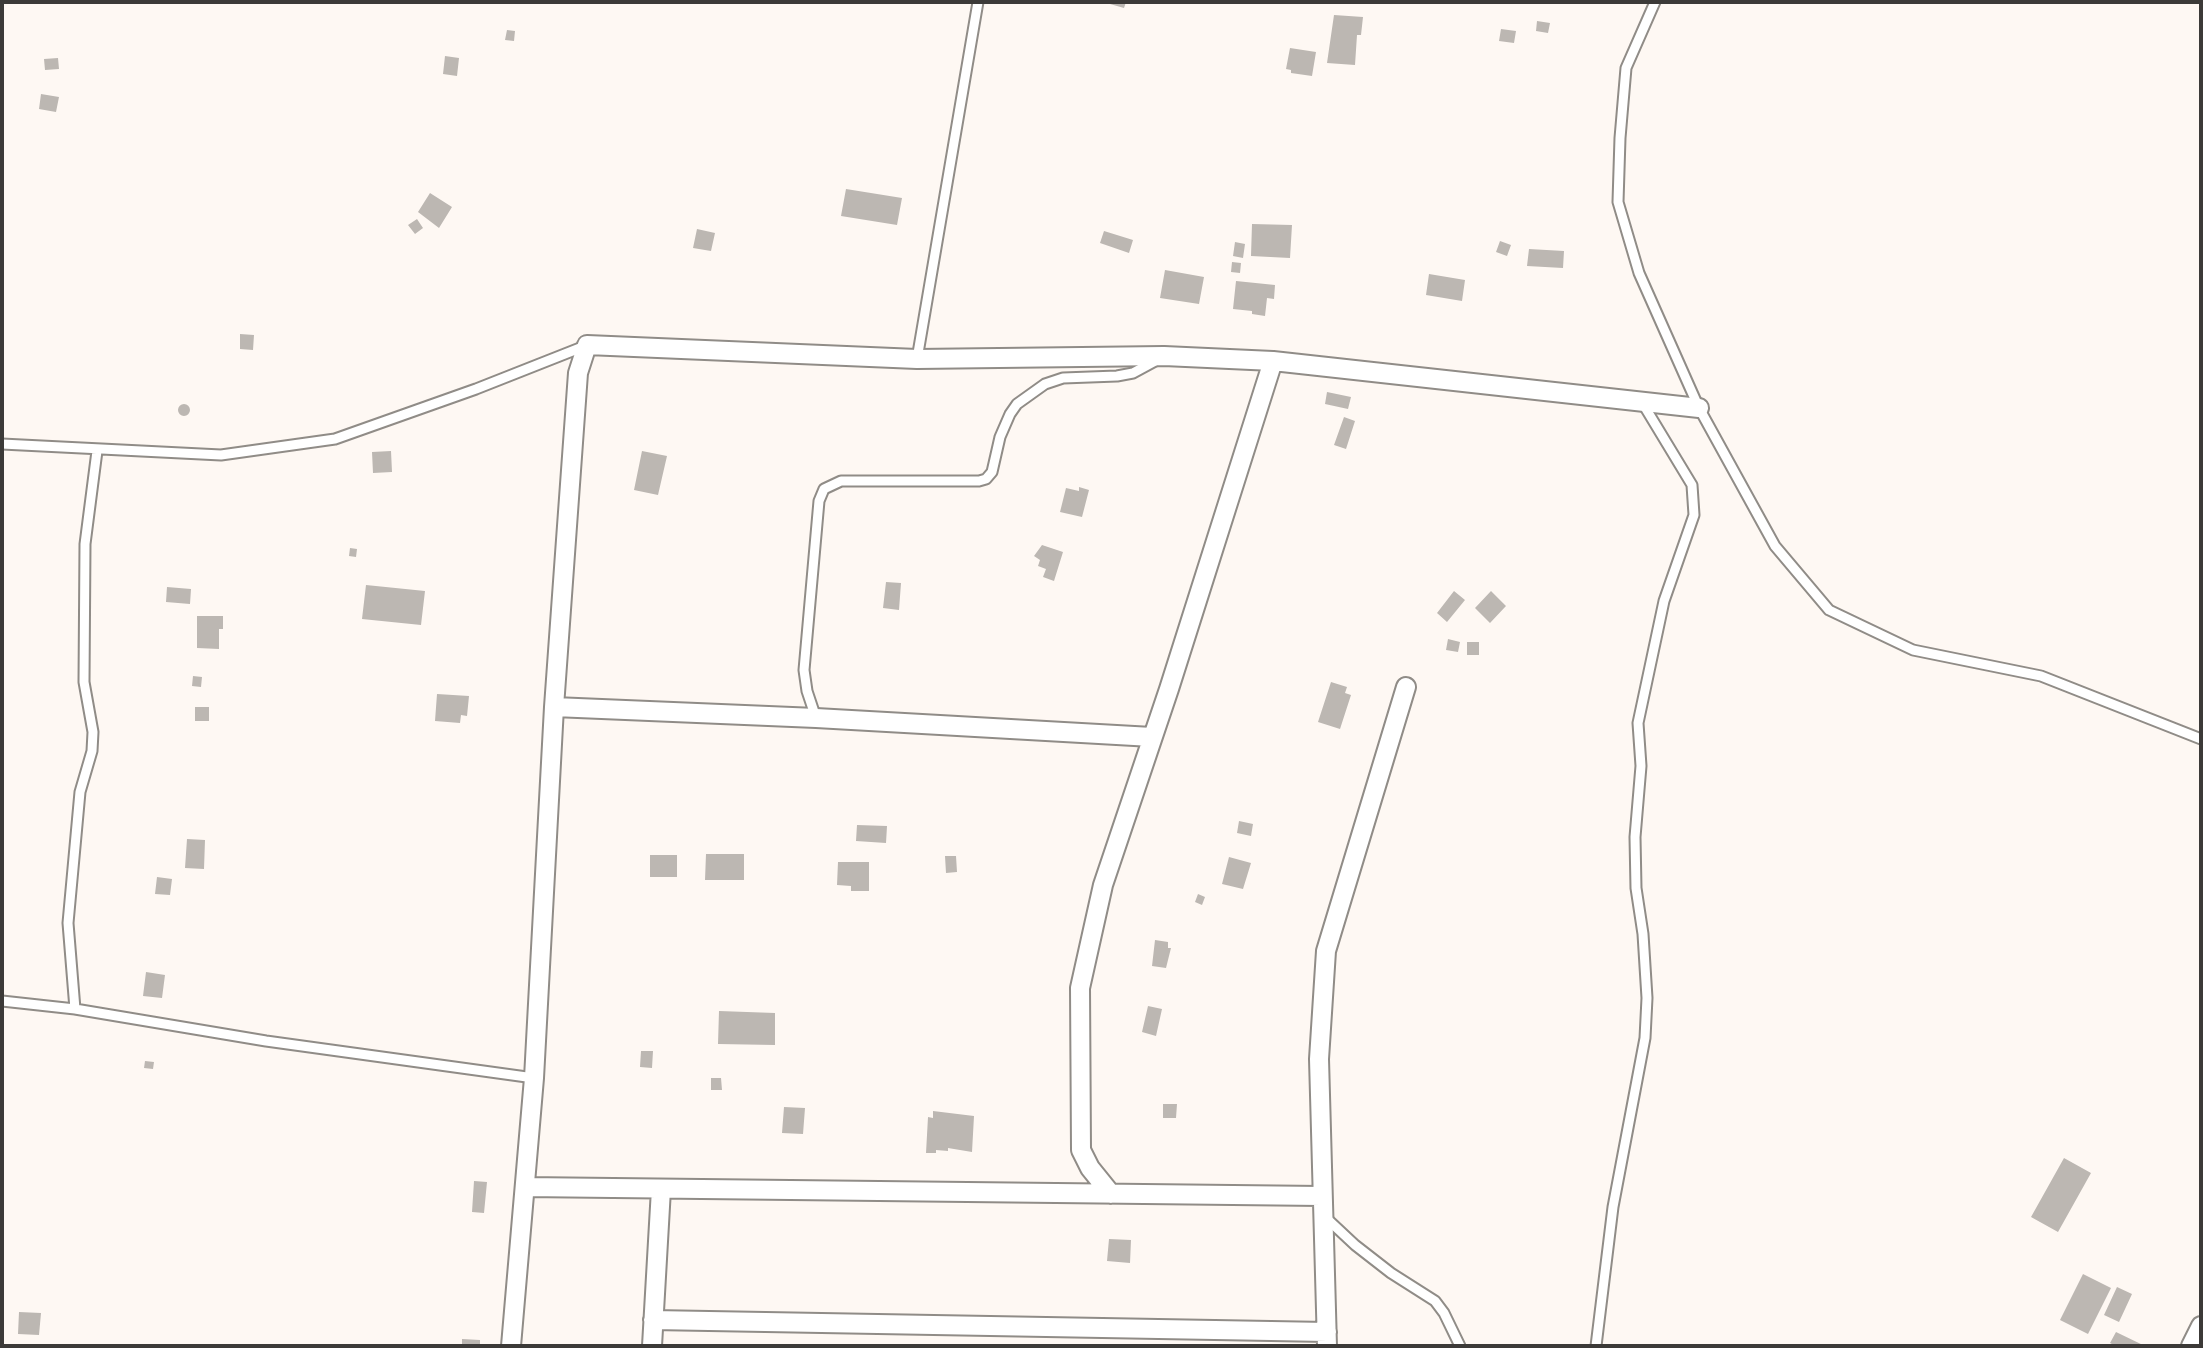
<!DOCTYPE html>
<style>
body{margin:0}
#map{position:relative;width:2203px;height:1348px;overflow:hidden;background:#fef8f3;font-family:"Times New Roman",serif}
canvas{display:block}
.frame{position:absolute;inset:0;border:4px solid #3c3a38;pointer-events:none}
</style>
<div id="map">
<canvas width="2203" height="1348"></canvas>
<div class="frame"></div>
</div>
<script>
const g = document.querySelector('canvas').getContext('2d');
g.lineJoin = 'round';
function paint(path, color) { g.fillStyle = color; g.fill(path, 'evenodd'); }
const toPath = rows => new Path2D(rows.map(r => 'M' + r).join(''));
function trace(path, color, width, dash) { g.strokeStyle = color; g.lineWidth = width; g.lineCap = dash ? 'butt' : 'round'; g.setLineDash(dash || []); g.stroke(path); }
const building = toPath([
 [1103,2,1126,2,1124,8],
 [1334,15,1363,17,1361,35,1357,35,1355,65,1327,63],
 [1537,21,1550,23,1548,33,1536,31],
 [1501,29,1516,31,1514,43,1499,41],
 [507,30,515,31,514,41,505,40],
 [1290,48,1316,52,1312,76,1291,73,1291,70,1286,69],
 [445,56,459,58,457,76,443,74],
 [58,58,59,69,45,70,44,59],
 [41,94,59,97,56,112,39,109],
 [846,189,902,198,897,225,841,216],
 [430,193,452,207,439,228,418,212],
 [417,219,423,228,415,234,408,225],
 [1252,224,1292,225,1290,258,1251,256],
 [697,229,715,233,711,251,693,248],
 [1104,231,1133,240,1129,253,1100,243],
 [1500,241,1511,245,1507,256,1496,252],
 [1235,242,1245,244,1243,258,1233,256],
 [1529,249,1564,251,1563,268,1527,266],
 [1232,262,1241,263,1240,273,1231,272],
 [1165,270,1204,277,1199,304,1160,298],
 [1429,274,1465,280,1462,301,1426,295],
 [1236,281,1275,285,1274,299,1267,298,1265,316,1252,314,1252,311,1233,309],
 [240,334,254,335,253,350,240,349],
 [1327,392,1351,397,1348,409,1325,404],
 '178 410a6 6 0 1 1 12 0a6 6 0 1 1-12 0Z',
 [1344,417,1355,421,1346,449,1334,445],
 [391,451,392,472,373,473,372,452],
 [642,451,667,456,658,495,634,490],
 [1079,487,1089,490,1082,517,1060,512,1066,488,1079,491],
 [1042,545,1063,552,1054,581,1043,577,1046,569,1038,566,1040,560,1034,556],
 [350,548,357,549,356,557,349,556],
 [886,582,901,583,899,610,883,608],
 [366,585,425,591,421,625,362,619],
 [167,587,191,589,190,604,166,602],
 [1454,591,1465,600,1447,622,1437,613],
 [1491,591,1506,606,1490,623,1475,608],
 [197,616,223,616,223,629,219,629,219,649,197,648],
 [1448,639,1460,642,1458,652,1446,650],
 [1467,642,1479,642,1479,655,1467,655],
 [193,676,202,677,201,687,192,686],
 [1331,682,1347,687,1345,693,1351,695,1340,729,1318,722],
 [437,694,469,696,467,716,461,715,460,723,435,721],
 [195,707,209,707,209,721,195,721],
 [1239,821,1253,824,1251,836,1237,833],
 [857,825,887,826,886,843,856,841],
 [187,839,205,840,204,869,185,868],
 [706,854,744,854,744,880,705,880],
 [650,855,677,855,677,877,650,877],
 [945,856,956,856,957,872,946,873],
 [1229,857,1251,863,1243,889,1222,884],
 [838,862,869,862,869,891,851,891,851,886,837,885],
 [157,877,172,879,170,895,155,894],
 [1198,894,1205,897,1202,905,1195,902],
 [1155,940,1168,942,1168,948,1171,948,1166,968,1152,966],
 [146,972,165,975,162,998,143,996],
 [1148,1006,1162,1009,1156,1036,1142,1032],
 [719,1011,775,1013,775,1045,718,1044],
 [641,1051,653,1051,652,1068,640,1067],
 [145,1061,154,1062,153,1069,144,1068],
 [711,1078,721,1078,722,1090,711,1090],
 [1163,1104,1177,1104,1176,1118,1163,1118],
 [784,1107,805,1108,803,1134,782,1133],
 [933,1111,974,1116,972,1152,948,1148,948,1151,936,1150,936,1153,926,1153,928,1117,933,1118],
 [2064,1158,2091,1173,2058,1232,2031,1217],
 [474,1181,487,1182,484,1213,472,1212],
 [1109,1239,1131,1240,1130,1263,1107,1261],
 [2083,1274,2111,1288,2088,1334,2060,1320],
 [2117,1287,2132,1294,2119,1322,2104,1315],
 [19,1312,41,1313,39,1335,18,1334],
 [2116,1332,2145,1346,2116,1346,2110,1343],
 [462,1339,480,1340,480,1346,462,1346]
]);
const lane = toPath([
 [1655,2,1626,68,1620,138,1618,202,1639,273,1699,408,1775,546,1829,610,1913,650,2041,676,2201,739],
 [917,359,978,2],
 [2,444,221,455,335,439,476,389,585,346],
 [816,718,807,691,804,670,819,501,824,489,841,481,979,481,986,479,992,472,1000,437,1010,414,1017,404,1045,384,1063,378,1117,376,1133,373,1157,360],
 [2,1001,75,1009,266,1041,534,1078],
 [75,1009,68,923,80,792,92,751,93,732,84,682,85,544,97,451],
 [1324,1216,1355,1245,1391,1273,1435,1301,1444,1313,1460,1346],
 [1596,1346,1613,1207,1645,1038,1647,998,1643,934,1636,888,1635,837,1641,766,1638,723,1664,601,1694,515,1692,485,1643,404]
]);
const street = toPath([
 [554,707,816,718,1152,737],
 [525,1187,1321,1196],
 [1111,1194,1090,1168,1081,1150,1080,988,1103,885,1169,689,1273,361],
 [653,1320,1327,1332],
 [511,1346,534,1078,554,707,578,373,587,345,917,359,1164,356,1273,361,1699,408],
 [652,1346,661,1189],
 [1327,1346,1319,1059,1326,951,1406,687],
 [2191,1346,2201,1326]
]);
paint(building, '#bcb7b2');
trace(lane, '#908c87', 13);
trace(street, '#908c87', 22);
trace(lane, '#fff', 9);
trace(street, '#fff', 18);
</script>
